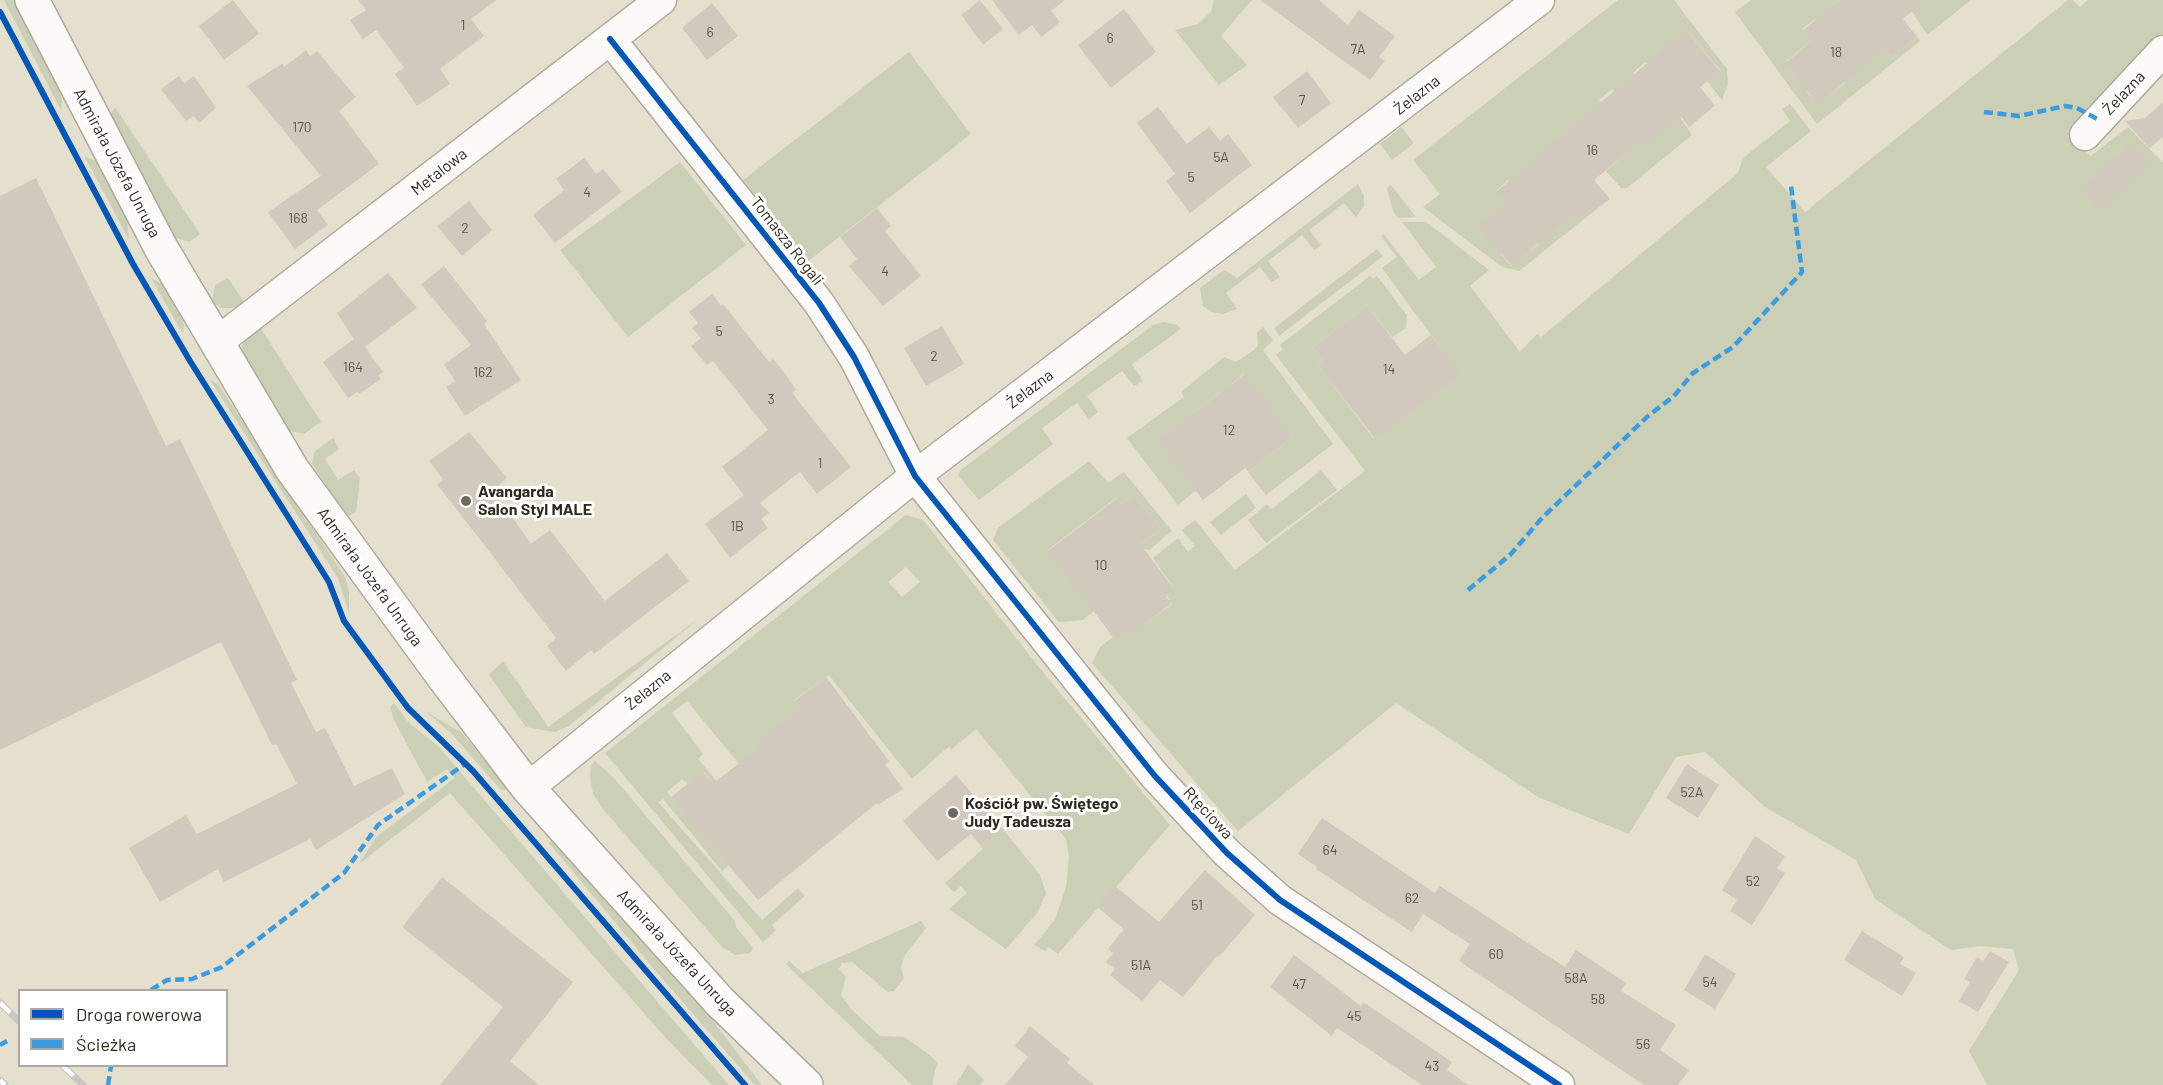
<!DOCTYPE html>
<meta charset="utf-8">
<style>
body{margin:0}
#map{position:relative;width:2163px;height:1085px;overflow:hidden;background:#e5dfce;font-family:Barlow,sans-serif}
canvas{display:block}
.legend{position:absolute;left:18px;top:989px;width:210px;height:78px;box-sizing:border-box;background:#fff;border:2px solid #abaaa5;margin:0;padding:8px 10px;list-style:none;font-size:18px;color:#2e2a1e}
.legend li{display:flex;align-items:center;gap:12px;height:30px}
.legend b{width:30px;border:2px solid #abaaa5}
</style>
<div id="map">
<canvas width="2163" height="1085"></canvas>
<ul class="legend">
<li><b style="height:8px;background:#0057b8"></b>Droga rowerowa</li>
<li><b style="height:8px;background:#3d9ce0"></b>Ścieżka</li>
</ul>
</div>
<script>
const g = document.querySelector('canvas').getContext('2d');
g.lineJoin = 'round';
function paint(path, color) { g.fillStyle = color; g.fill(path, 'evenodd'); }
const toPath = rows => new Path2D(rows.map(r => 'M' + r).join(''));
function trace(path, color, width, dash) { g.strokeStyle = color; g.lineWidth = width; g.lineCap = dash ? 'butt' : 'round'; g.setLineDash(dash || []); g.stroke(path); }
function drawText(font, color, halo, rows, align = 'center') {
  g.font = font + ' Barlow,sans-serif'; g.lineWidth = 6; g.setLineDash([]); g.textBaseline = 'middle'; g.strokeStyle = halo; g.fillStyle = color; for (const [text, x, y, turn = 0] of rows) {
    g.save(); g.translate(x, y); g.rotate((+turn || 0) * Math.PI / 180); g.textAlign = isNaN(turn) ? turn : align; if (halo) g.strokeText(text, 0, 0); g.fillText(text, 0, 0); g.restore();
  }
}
const green = toPath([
 [4,0,13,0,58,87,62,99,61,110],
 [1214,0,1252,0,1221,36,1247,65,1219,85,1175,30,1198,24,1211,12],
 [1618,0,1674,0,1727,69,1728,83,1722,100,1707,81,1720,70,1686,30,1649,66,1645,62,1633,73,1636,77,1616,93,1612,89,1599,100,1606,109,1512,184,1508,180,1496,191,1505,203,1505,250,1501,254,1511,266,1538,244,1531,235,1575,208,1584,219,1519,271,1502,267,1423,207,1440,194,1413,160],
 [1751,0,1840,0,1835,4,1838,7,1818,23,1815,19,1802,29,1811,41,1785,62,1795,76,1811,88,1807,92,1818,104,1845,83,1837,73,1881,45,1891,58,1917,37,1920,41,1817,124,1735,12],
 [1926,0,1971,0,1927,35,1912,11],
 [2068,0,2073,0,2080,7,2088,0,2163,0,2163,33,2067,136,2091,156,2128,127,2163,163,2163,1085,1987,1085,1969,1051,2019,970,2013,949,1980,946,1951,950,1875,899,1856,860,1765,807,1705,752,1676,757,1629,834,1538,797,1396,703,1238,831,1092,663,1100,647,1123,629,1129,636,1172,604,1167,596,1175,590,1153,558,1178,538,1188,552,1195,546,1182,530,1195,520,1235,570,1365,471,1276,355,1283,349,1280,345,1370,276,1373,279,1377,276,1407,315,1406,328,1392,337,1367,305,1313,347,1323,360,1317,364,1374,439,1460,374,1382,268,1397,257,1381,236,1384,234,1419,280,1436,267,1402,222,1426,222,1489,270,1470,286,1520,352,1537,334,1541,337,1738,173,1743,158,1790,121,1782,109,1790,104,1811,131,1766,167,1805,212],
 [909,52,971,134,807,262,743,180],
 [115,107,200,234,189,242,176,238,110,115],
 [1678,114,1692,135,1627,188,1621,188,1606,171,1635,146,1632,141],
 [1401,127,1414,143,1392,160,1380,144],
 [85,157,96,161,127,220,129,240],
 [680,162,746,245,628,337,560,250],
 [1358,184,1364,196,1364,206,1356,217,1344,203,1309,230,1321,245,1314,250,1302,235,1268,261,1280,277,1272,282,1260,267,1226,293,1237,309,1223,314,1212,312,1203,306,1200,288,1224,270,1237,278],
 [1391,185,1416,217,1398,218,1393,211,1387,188],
 [1377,249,1383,256,1279,336,1274,328],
 [151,278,162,284,179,311,184,325,183,334],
 [228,278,246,305,241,308,222,308,212,302,215,285],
 [1164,322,1177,325,1181,329,1132,364,1143,381,1134,386,1122,371,1087,396,1098,412,1089,419,1077,403,1042,428,1053,444,979,500,958,475,961,470,1153,325],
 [258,324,321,422,304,434,290,431,241,354,244,338],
 [1263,327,1273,340,1263,350,1333,444,1266,495,1248,472,1293,437,1244,374,1231,384,1234,390,1222,391,1158,440,1196,490,1178,505,1127,438,1184,397,1181,392,1224,357,1236,362,1254,350,1258,346,1257,333],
 [210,380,218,384,345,577,349,592,349,613,338,578],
 [333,438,339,449,325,459,338,480,354,470,360,478,356,512,347,517,312,464,315,451],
 [1089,461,1108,483,1124,472,1172,531,1149,550,1136,547,1161,529,1134,494,1121,504,1116,498,1048,550,1094,611,1083,620,1059,622,993,540,998,528],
 [1321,470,1337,490,1266,543,1248,520,1267,504,1272,509],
 [1246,494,1256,508,1221,535,1210,522],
 [906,515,923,520,1042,671,1170,825,1058,954,1048,947,1045,951,1034,945,1055,920,1066,887,1069,857,1066,839,976,729,951,750,949,746,912,779,829,675,793,701,807,719,739,764,687,701,672,713,703,754,698,759,744,814,767,849,704,772,688,784,682,779,667,792,729,865,722,871,663,799,658,802,762,920,798,888,805,896,772,925,776,930,763,942,605,753],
 [906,567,920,582,902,597,888,582],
 [697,620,569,726,555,732,526,727,489,675,503,661,548,727],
 [394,703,410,724,437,745,729,1085,712,1085,665,1037,450,793,359,864,376,837,455,778,447,769,427,782,394,720,390,707],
 [425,711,462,733,509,790,501,790,450,732],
 [595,761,614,778,735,921,736,927,753,948,750,953,735,955,722,947,603,809,593,794,590,775,591,765],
 [1001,827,1040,875,1046,893,1037,913,1006,949,949,909,967,893,961,886,954,892,945,883,983,849,981,846],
 [552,840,700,1004,762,1085,755,1085,654,969,549,843],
 [921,921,926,928,905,955,901,967,904,978,894,991,888,992,852,962,842,963,839,969,846,977,841,995,851,1009,880,1036,904,1037,931,1056,937,1063,932,1085,912,1085,786,964,789,961,803,973],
 [968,1064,984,1080,980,1085,956,1085]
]);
const building = toPath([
 [233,0,259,34,224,60,199,26],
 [358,0,497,0,471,19,484,36,440,69,450,84,417,106,395,74,404,68,376,30,363,39,350,20,366,10],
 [980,0,1003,29,983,45,961,15],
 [992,0,1065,0,1051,11,1060,22,1041,37,1032,25,1019,35],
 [1260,0,1319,0,1348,25,1359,10,1395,36,1379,57,1385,61,1370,80],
 [1840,0,1926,0,1903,19,1917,37,1891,58,1884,49,1818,105,1785,63,1811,41,1802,31],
 [712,3,738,36,707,60,682,28],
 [1124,9,1156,52,1111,88,1078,45],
 [1686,30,1720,71,1700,87,1715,106,1689,127,1681,117,1648,144,1644,139,1594,180,1610,199,1584,219,1576,210,1512,266,1478,226,1505,203,1496,192],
 [306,50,310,56,317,51,356,97,339,111,379,164,317,210,328,225,295,249,268,212,321,176,247,86,282,64,284,67],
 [1307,71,1331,103,1298,128,1273,97],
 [179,76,184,83,194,76,216,108,199,123,194,116,186,121,161,89],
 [2163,102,2163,137,2149,148,2125,121,2145,118],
 [1158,107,1187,144,1209,127,1220,141,1228,134,1252,165,1190,213,1166,181,1175,174,1137,123],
 [2132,143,2150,163,2100,211,2082,189],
 [584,158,596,174,603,169,622,192,555,243,533,215,564,190,556,179],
 [36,178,166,446,180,439,297,680,291,683,316,732,325,728,354,786,392,768,405,794,316,850,310,839,224,882,218,869,160,902,129,848,186,815,197,834,297,784,276,744,272,745,221,642,0,750,0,196],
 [469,201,492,230,462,256,437,226],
 [877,208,891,226,885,231,921,276,883,306,849,266,857,259,840,237],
 [444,266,487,321,484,324,521,380,465,416,446,387,455,381,444,364,471,345,421,284],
 [388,273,417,308,365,347,383,372,378,376,381,379,359,394,357,392,348,398,323,362,354,339,337,313],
 [712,294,721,306,723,304,769,362,773,359,786,375,796,390,792,393,851,467,817,494,800,472,760,503,769,513,761,519,768,528,730,558,705,524,744,495,722,467,768,430,713,361,707,365,691,346,701,338,692,328,698,323,689,312],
 [1367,305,1405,355,1431,335,1461,374,1375,439,1317,364,1323,360,1313,347],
 [942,326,964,364,926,386,904,348],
 [1245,374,1293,437,1248,472,1245,468,1203,500,1157,440],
 [469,432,507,478,493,490,531,544,550,530,605,601,667,553,689,581,594,654,591,650,566,671,547,646,556,638,437,484,443,479,429,461],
 [1134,494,1161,529,1140,544,1175,590,1166,597,1172,603,1129,637,1124,630,1113,637,1048,551,1117,498,1121,504],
 [826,677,889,761,885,764,903,789,878,805,877,803,758,900,671,797,703,772,713,783,760,748,756,743,800,710,793,702],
 [1687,764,1719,785,1698,818,1666,798],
 [956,775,1001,827,981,846,971,834,937,861,903,821],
 [1322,818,1435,893,1440,886,1565,967,1576,950,1626,983,1621,991,1676,1025,1660,1050,1689,1070,1678,1085,1644,1085,1459,961,1470,944,1423,914,1412,932,1316,869,1317,867,1298,854],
 [1755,836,1785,856,1777,868,1785,873,1752,925,1730,911,1737,900,1722,890],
 [1205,870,1255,915,1219,957,1217,956,1183,997,1160,980,1142,1001,1110,975,1115,969,1106,962,1113,953,1108,949,1124,929,1097,907,1115,886,1159,922],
 [442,877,573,982,510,1061,539,1085,440,1085,503,1007,402,927],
 [1862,931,1904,957,1900,964,1916,973,1902,996,1844,960],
 [1990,951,2009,962,1978,1012,1959,1001,1970,982,1964,979,1977,957,1983,961],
 [1705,954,1736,974,1715,1009,1684,990],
 [1294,955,1361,1006,1363,1002,1452,1062,1447,1070,1468,1085,1422,1085,1337,1028,1332,1036,1270,987],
 [1030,1026,1070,1059,1067,1063,1094,1085,1005,1085,1028,1057,1015,1046]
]);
const minor = toPath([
 [610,39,819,303,854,357,915,476,1154,775,1227,853,1280,900,1559,1085],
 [2085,135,2163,51],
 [216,343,661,0],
 [528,788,915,476,1539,0]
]);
const tertiary = toPath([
 [32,0,161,248,292,469,442,675,528,788,720,1002,806,1085]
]);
const rail = toPath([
 [0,1003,20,1022],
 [63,1066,83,1085],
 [0,1080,5,1085]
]);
const quiet = toPath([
 [1984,112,2019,116,2065,106,2077,108,2099,120],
 [1468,590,1510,555,1542,518,1648,416,1674,396,1693,373,1733,347,1802,272,1791,186],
 [151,990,167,980,192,979,222,967,344,873,378,825,465,764],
 [0,1045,7,1041],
 [108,1085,111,1066]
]);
const cycleway = toPath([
 [0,12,133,264,190,361,329,582,344,621,408,708,473,771,745,1085],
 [610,39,819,303,854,357,915,476,1154,775,1227,853,1280,900,1559,1085]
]);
const markers = [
 [466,501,6,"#6e695c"],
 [953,813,6,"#6e695c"]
];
const numberNames = [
 ["1",463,25],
 ["6",710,32],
 ["6",1110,38],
 ["7A",1358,49],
 ["18",1836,52],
 ["7",1302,100],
 ["170",302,127],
 ["16",1592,150],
 ["5A",1221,157],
 ["5",1191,177],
 ["4",587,192],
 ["168",298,218],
 ["2",465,228],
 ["4",885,271],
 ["5",719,331],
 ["2",934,356],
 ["164",353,367],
 ["14",1389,369],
 ["162",483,372],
 ["3",771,399],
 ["12",1229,430],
 ["1",820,463],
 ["1B",737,526],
 ["10",1101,565],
 ["52A",1692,792],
 ["64",1330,850],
 ["52",1753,881],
 ["62",1412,898],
 ["51",1197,905],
 ["60",1496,954],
 ["51A",1141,965],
 ["58A",1576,978],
 ["54",1710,982],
 ["47",1299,984],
 ["58",1598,999],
 ["45",1354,1016],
 ["56",1643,1044],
 ["43",1432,1066]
];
const streetNames = [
 ["Żelazna",2124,93,-47],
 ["Żelazna",1417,95,-38],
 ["Admirała Józefa Unruga",117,163,62],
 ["Metalowa",439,172,-38],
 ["Tomasza Rogali",787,241,52],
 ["Żelazna",1030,389,-37],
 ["Admirała Józefa Unruga",370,577,54],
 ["Żelazna",648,690,-39],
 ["Rtęciowa",1208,813,47],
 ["Admirała Józefa Unruga",677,953,47]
];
const poiNames = [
 ["Avangarda",478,492],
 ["Salon Styl MALE",478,510],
 ["Kościół pw. Świętego",965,804],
 ["Judy Tadeusza",965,822]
];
paint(green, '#cbcfb5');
paint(building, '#d2c9be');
trace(minor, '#aeaa9c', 33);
trace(tertiary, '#aeaa9c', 36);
trace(minor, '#fbfaf8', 30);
trace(tertiary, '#fbfaf8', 33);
trace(rail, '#c9c7c2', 7);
trace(rail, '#fff', 4.5, [14]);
trace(quiet, '#3d9ce0', 4.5, [9, 4.5]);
trace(cycleway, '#0057b8', 6);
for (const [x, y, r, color] of markers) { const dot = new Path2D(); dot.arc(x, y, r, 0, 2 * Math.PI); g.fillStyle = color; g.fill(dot); trace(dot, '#fff', 2); }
drawText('14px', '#595448', null, numberNames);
drawText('16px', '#2e2a1e', '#fff', streetNames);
drawText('bold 16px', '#2e2a1e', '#fff', poiNames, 'left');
</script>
